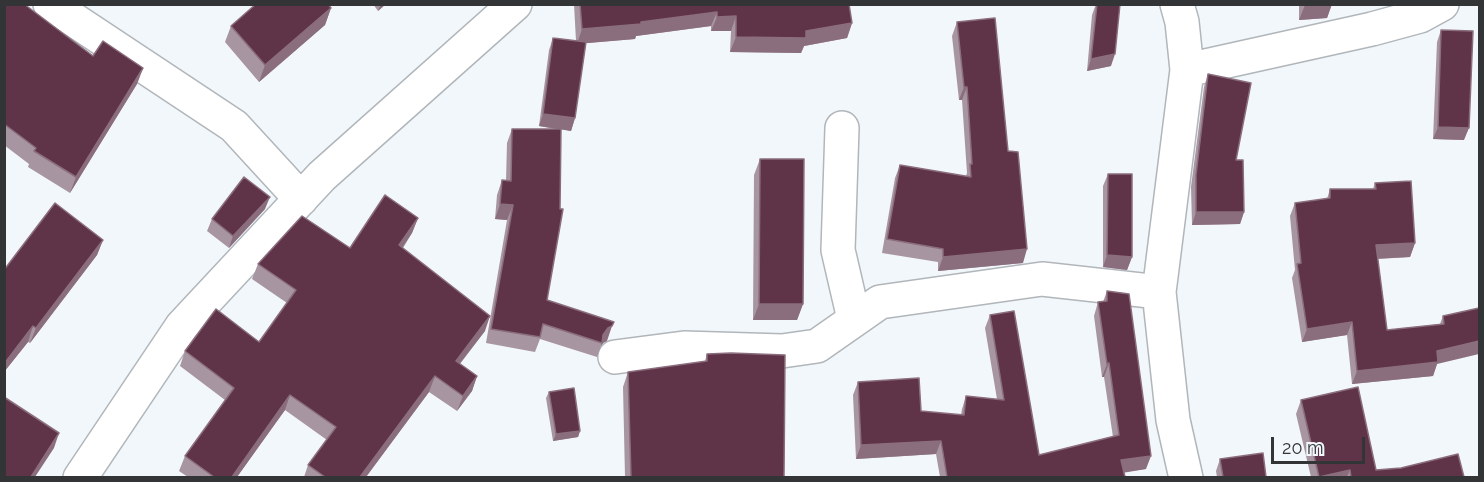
<!DOCTYPE html>
<style>
body{margin:0}
#map{position:relative;width:1484px;height:482px;overflow:hidden;background:#f2f7fb;font-family:Raleway,sans-serif}
canvas{display:block}
.frame{position:absolute;inset:0;border:6px solid #323435;pointer-events:none}
.scale{position:absolute;left:1271px;top:437px;width:94px;height:27px;box-sizing:border-box;border:3px solid #323435;border-top:0;padding-left:8px;font-size:18px;line-height:21px;white-space:nowrap;color:#323435;-webkit-text-stroke:4px #f2f7fb;paint-order:stroke}
</style>
<div id="map">
<canvas width="1484" height="482"></canvas>
<div class="frame"></div>
<div class="scale">20 m</div>
</div>
<script>
const g = document.querySelector('canvas').getContext('2d');
g.lineJoin = 'round';
const toPath = rows => new Path2D(rows.map(r => 'M' + r).join(''));
function trace(path, color, width, dash) { g.strokeStyle = color; g.lineWidth = width; g.lineCap = dash ? 'butt' : 'round'; g.setLineDash(dash || []); g.stroke(path); }
function paint(path, color) { g.fillStyle = color; g.fill(path, 'evenodd'); }
const street = toPath([
 [50,4,234,126,301,199],
 [1177,4,1182,22,1187,70,1159,292,1173,420,1186,478],
 [1187,70,1372,29,1420,16,1442,4],
 [842,128,838,250,854,319],
 [615,357,684,348,782,351,817,346,880,302,1042,279,1159,292],
 [80,478,182,326,322,176,515,4]
]);
const wall = toPath([
 [4,4,93,56,143,68,137,84,70,193,28,167,29,164,4,145],
 [373,4,386,4,378,11],
 [574,4,856,4,849,5,852,23,847,38,804,46,801,53,730,52,731,31,711,31,711,26,636,36,635,39,586,43,575,118,571,131,561,129,547,300,607,341,603,343,601,346,597,357,540,339,535,352,486,343,507,220,495,219,497,195,502,180,506,181,507,143,512,129,555,129,539,126,549,50,553,38,576,41],
 [1096,4,1111,66,1087,71,1092,15],
 [1299,4,1332,4,1327,18,1299,20],
 [331,8,325,25,259,82,225,42,231,26],
 [957,22,1008,151,1023,263,938,271,938,262,882,253,895,178,900,165,966,176,967,173,962,100,959,100,952,36],
 [1441,30,1464,140,1433,139,1437,42],
 [1208,74,1236,160,1244,212,1240,224,1192,225,1191,187,1204,87],
 [760,159,803,304,797,320,753,320,754,175],
 [1108,174,1132,257,1127,270,1103,267,1103,186],
 [1375,183,1415,243,1410,257,1378,259,1387,330,1440,324,1443,316,1479,308,1437,364,1433,376,1352,384,1347,335,1302,342,1292,278,1295,270,1290,216,1295,203,1327,199,1330,189,1373,189],
 [265,209,229,248,207,231,212,219],
 [418,218,412,233,403,248,485,331,460,364,477,376,472,391,457,411,429,392,366,477,304,477,308,465,327,440,285,410,237,477,188,477,179,471,185,456,225,400,180,366,185,351,259,342,287,303,252,279,258,264,350,248],
 [103,240,97,255,30,343,28,342,4,372,4,270],
 [1107,291,1146,469,1124,472,1125,477,940,477,936,454,856,459,853,395,858,382,921,411,961,415,962,409,966,396,997,399,985,328,990,315,1039,455,1113,437,1104,377,1102,377,1094,316,1098,302,1103,302],
 [707,354,784,477,625,477,623,387,628,372,705,361],
 [549,392,580,431,578,437,553,441,546,398],
 [1301,400,1376,470,1464,477,1311,477,1296,414],
 [1220,459,1266,477,1217,477,1216,471]
]);
const shadedWall = toPath([
 [381,4,386,4,378,11],
 [1332,4,1327,18,1299,20,1305,5],
 [331,8,325,25,259,82,265,65],
 [717,12,711,26,636,36,635,39,577,44,582,29],
 [736,16,731,31,711,31,717,17],
 [852,23,847,38,804,46,801,53,730,52,736,37,806,31],
 [1115,54,1111,66,1087,71,1091,59],
 [143,68,137,84,70,193,76,177],
 [964,87,967,87,962,100,959,100],
 [543,114,575,118,571,131,539,126],
 [1438,127,1469,128,1464,140,1433,139],
 [270,197,265,209,229,248,233,236],
 [500,204,513,205,507,220,495,219],
 [1196,212,1244,212,1240,224,1192,225],
 [418,218,412,233,394,260,399,245],
 [103,240,97,255,30,343,36,328],
 [1415,243,1410,257,1371,259,1376,245],
 [1027,249,1023,263,938,271,943,257],
 [1107,255,1132,257,1127,270,1103,267],
 [759,304,803,304,797,320,753,320],
 [490,316,485,331,450,376,456,361],
 [1352,322,1347,335,1302,342,1307,329],
 [33,326,28,342,4,372,4,364],
 [612,326,607,341,603,343,601,346,603,335,608,328],
 [1479,341,1479,354,1437,364,1433,376,1352,384,1357,371],
 [1109,363,1104,377,1102,377,1107,364],
 [435,376,429,392,366,477,360,477],
 [477,376,472,391,457,411,463,396],
 [290,395,285,410,237,477,232,477],
 [580,431,578,437,553,441,556,434],
 [59,433,54,448,35,477,31,477],
 [941,441,936,454,856,459,861,445],
 [1151,456,1146,469,1116,474,1121,460],
 [1350,470,1347,477,1319,477]
]);
const building = toPath([
 [4,4,24,4,93,56,103,41,143,68,76,177,34,151,36,148,4,124,4,4],
 [256,4,328,4,331,8,265,65,231,26,256,4],
 [580,4,849,4,852,23,806,31,806,38,736,37,736,16,717,17,717,12,641,22,641,24,582,29,580,4],
 [1097,4,1120,4,1115,54,1091,59,1097,4],
 [995,18,1008,151,1018,152,1027,249,943,257,943,249,887,239,900,165,971,177,970,164,972,164,967,87,964,87,957,22,995,18],
 [1441,30,1473,31,1469,128,1438,127,1441,30],
 [553,38,586,42,575,118,543,114,553,38],
 [1208,74,1251,83,1236,160,1243,160,1244,212,1196,212,1196,175,1208,74],
 [512,129,561,129,560,209,563,209,547,300,614,322,612,326,608,328,603,335,602,343,543,324,540,337,491,329,513,205,500,204,502,180,511,181,512,129],
 [760,159,804,159,803,304,759,304,760,159],
 [1108,174,1132,174,1132,257,1107,255,1108,174],
 [244,177,270,197,233,236,212,219,244,177],
 [1411,181,1415,243,1376,245,1387,330,1444,324,1443,316,1479,308,1479,341,1437,351,1438,362,1357,371,1352,322,1307,329,1297,264,1301,263,1295,203,1330,198,1330,189,1376,189,1375,183,1411,181],
 [385,195,418,218,399,245,490,316,456,361,477,376,463,396,435,376,360,477,325,477,308,465,336,427,290,395,232,477,214,477,185,456,234,388,185,351,216,309,259,342,296,290,258,264,302,216,350,248,385,195],
 [55,203,103,240,36,328,33,326,4,364,4,270,55,203],
 [1107,291,1129,294,1151,456,1121,460,1125,477,947,477,941,441,861,445,858,382,919,378,921,411,964,415,966,396,1004,400,990,315,1014,311,1039,455,1119,435,1109,363,1107,364,1098,302,1107,301,1107,291],
 [731,353,785,355,784,477,631,477,628,372,707,361,707,354,731,353],
 [1358,387,1376,470,1401,468,1458,454,1464,477,1351,477,1350,470,1319,477,1301,400,1358,387],
 [574,388,580,431,556,434,549,392,574,388],
 [4,397,59,433,31,477,4,477,4,397],
 [1263,453,1266,477,1223,477,1220,459,1263,453]
]);
trace(street, '#b1b6ba', 36);
trace(street, '#fff', 33);
paint(wall, '#a895a2');
paint(shadedWall, '#8b6e7e');
paint(building, '#5f3348');
trace(building, '#8b6e7e', 1.5);
</script>
